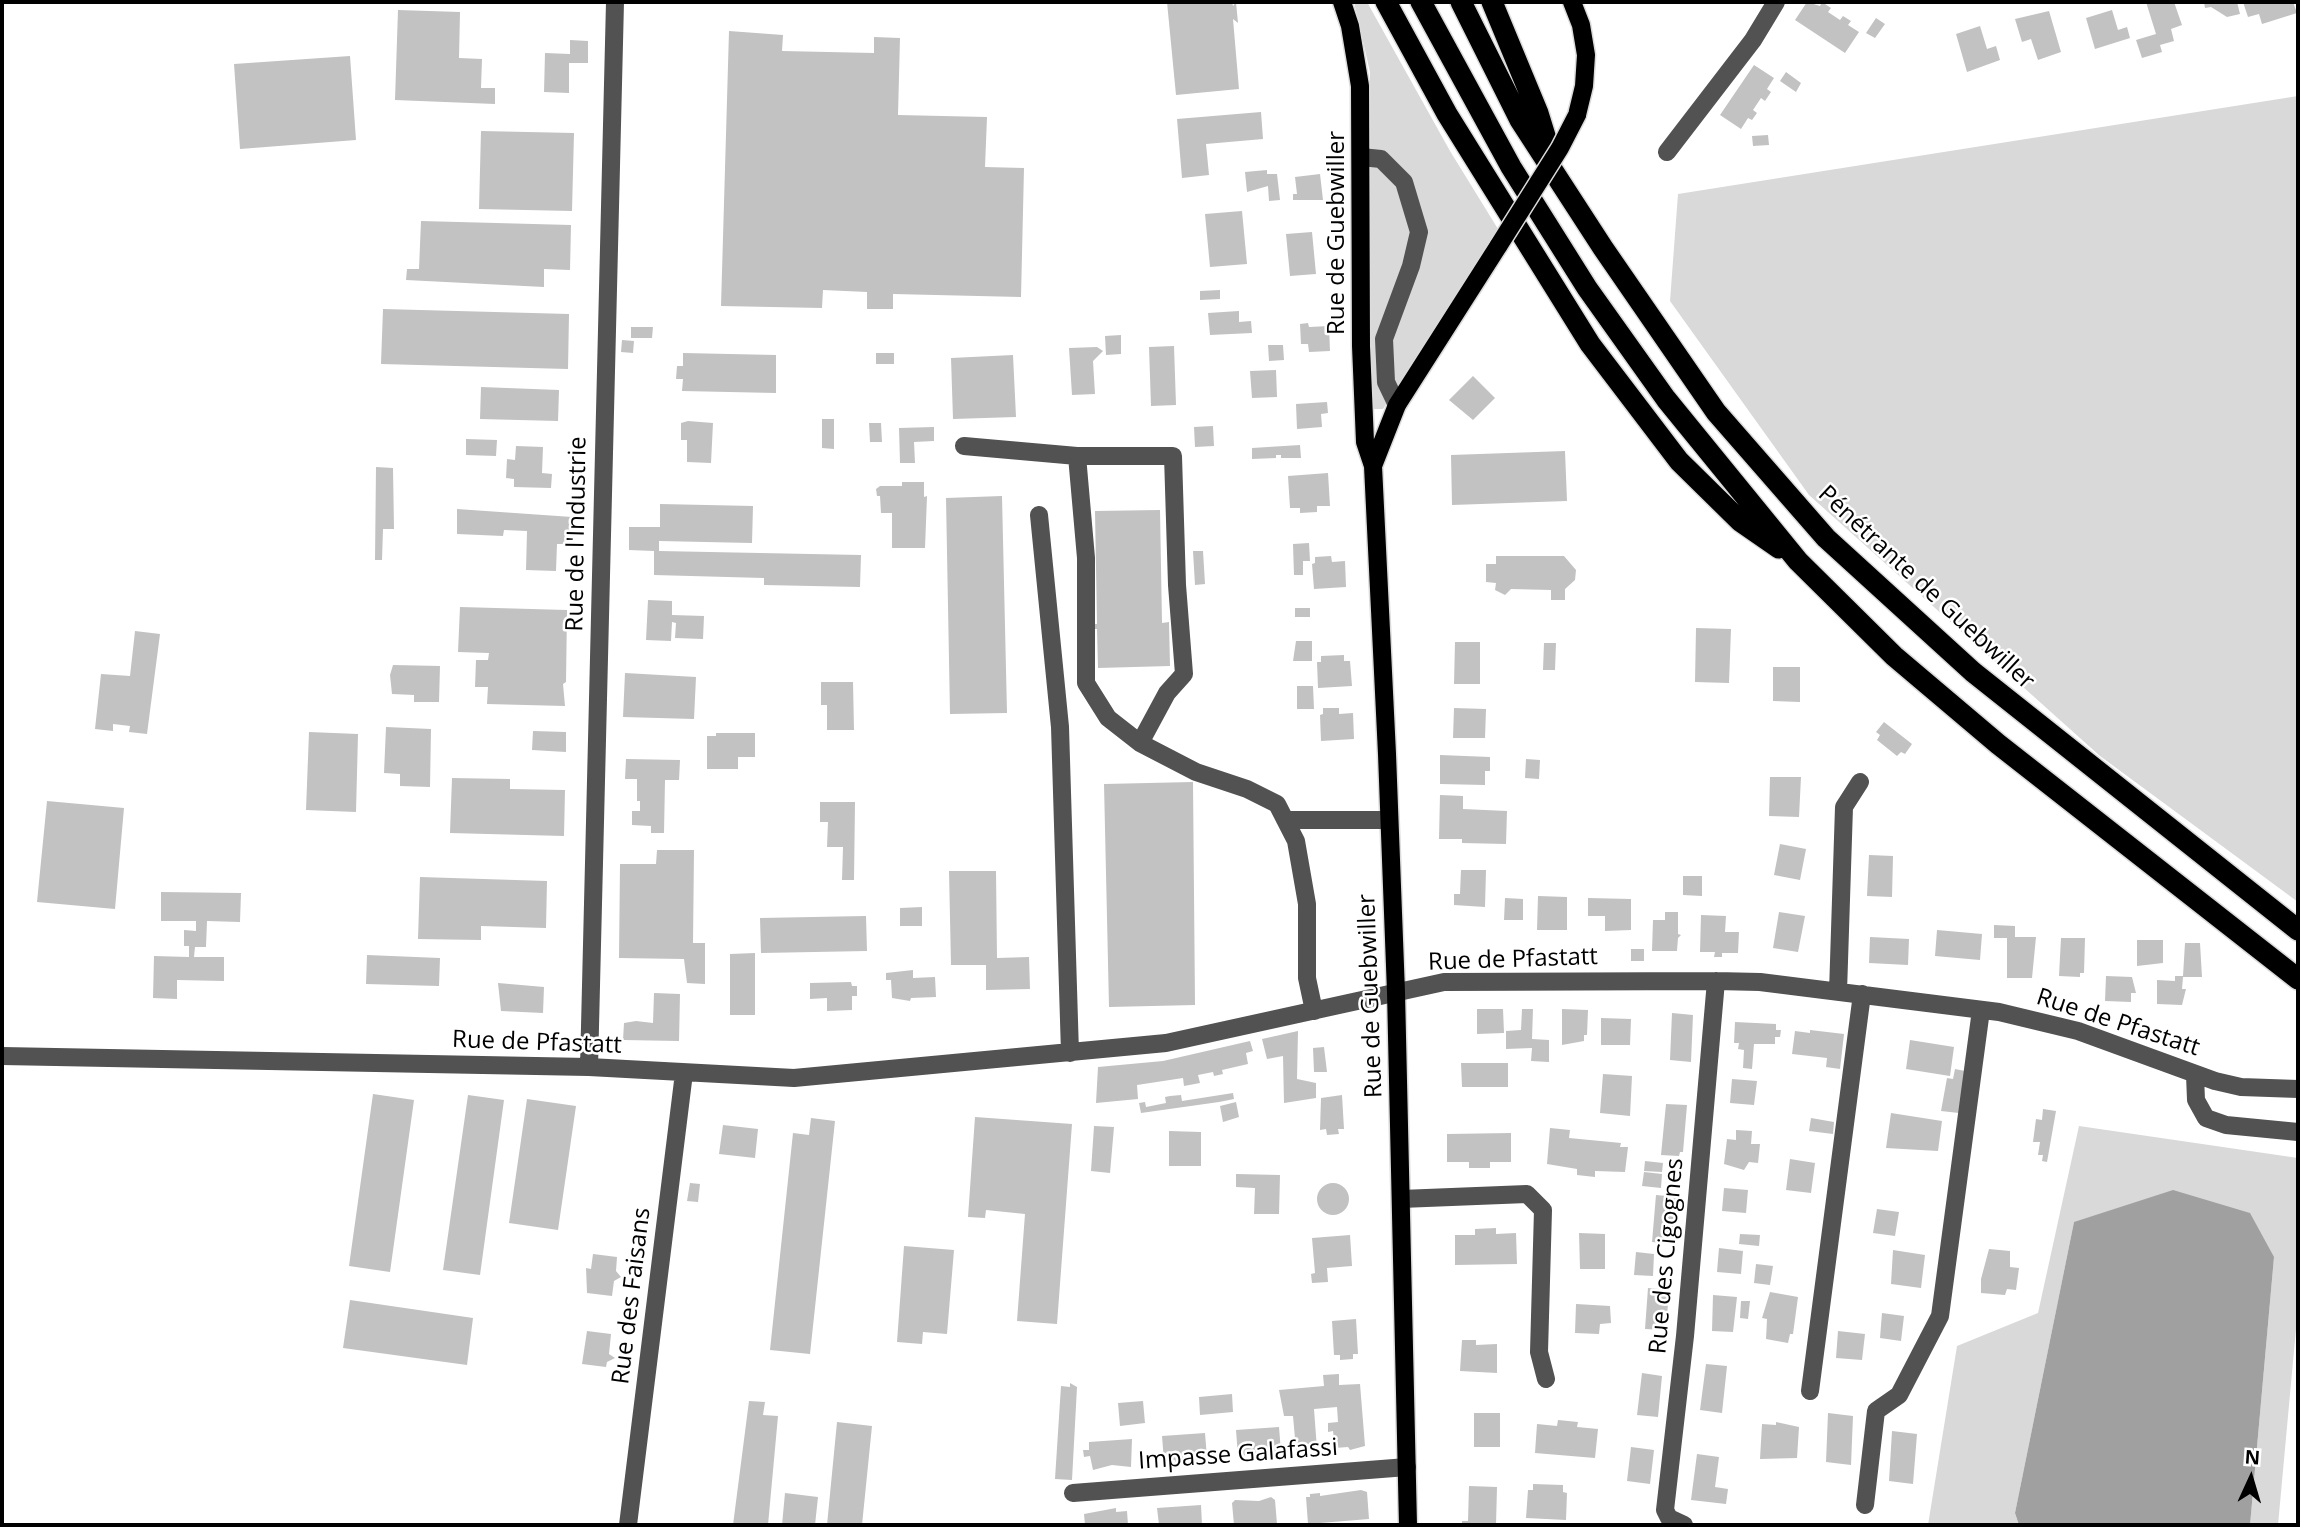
<!DOCTYPE html>
<meta charset="utf-8">
<style>
body{margin:0}
#map{position:relative;width:2300px;height:1527px;overflow:hidden;background:#fff;font-family:"Open Sans",sans-serif}
canvas{display:block}
.frame{position:absolute;inset:0;border:4px solid #000;pointer-events:none}
.north{position:absolute;left:2216px;top:1443px;width:70px;height:70px;-webkit-text-stroke:5px #fff;paint-order:stroke;rotate:4deg;font-size:19px;font-weight:700;line-height:28px;text-align:center;color:#000}
.north::after{content:'';display:block;margin:auto;width:24px;height:32px;background:#000;clip-path:polygon(50% 0,100% 100%,50% 72%,0 100%)}
</style>
<div id="map">
<canvas width="2300" height="1527"></canvas>
<div class="frame"></div>
<div class="north">N</div>
</div>
<script>
const g = document.querySelector('canvas').getContext('2d');
g.lineJoin = 'round';
function paint(path, color) { g.fillStyle = color; g.fill(path, 'evenodd'); }
const toPath = rows => new Path2D(rows.map(r => 'M' + r).join(''));
function trace(path, color, width, dash) { g.strokeStyle = color; g.lineWidth = width; g.lineCap = dash ? 'butt' : 'round'; g.setLineDash(dash || []); g.stroke(path); }
function drawText(font, color, halo, rows, align = 'center') {
  g.font = font + ' "Open Sans",sans-serif'; g.lineWidth = 5; g.setLineDash([]); g.textBaseline = 'middle'; g.strokeStyle = halo; g.fillStyle = color; for (const [text, x, y, turn = 0] of rows) {
    g.save(); g.translate(x, y); g.rotate((+turn || 0) * Math.PI / 180); g.textAlign = isNaN(turn) ? turn : align; if (halo) g.strokeText(text, 0, 0); g.fillText(text, 0, 0); g.restore();
  }
}
const green = toPath([
 [1354,2,1367,2,1450,151,1498,229,1383,409,1371,409,1370,72],
 [2298,96,2298,902,2100,756,1809,495,1670,301,1678,194],
 [2079,1126,2298,1158,2298,1307,2278,1525,2250,1525,2274,1257,2074,1222,2015,1513,2019,1525,1928,1525,1957,1346,2038,1313]
]);
const water = toPath([
 [2173,1190,2250,1213,2274,1257,2250,1525,2019,1525,2015,1513,2074,1222]
]);
const building = toPath([
 [1167,2,1232,2,1233,6,1236,2,1238,23,1233,19,1239,89,1176,95],
 [1807,2,1820,6,1822,2,1831,8,1828,12,1840,20,1843,16,1851,21,1848,25,1859,32,1845,53,1795,20],
 [2146,2,2174,2,2182,25,2171,29,2174,41,2160,45,2162,52,2142,58,2136,40,2156,34],
 [2204,2,2237,2,2240,14,2227,17,2211,7,2205,8],
 [2243,2,2293,2,2297,13,2262,24,2259,14,2248,17],
 [398,10,460,12,459,58,482,59,481,88,495,88,495,104,395,100],
 [2112,10,2118,30,2127,27,2130,38,2095,49,2086,18],
 [2049,11,2061,52,2038,60,2031,39,2022,42,2015,19],
 [1876,18,1885,24,1875,38,1866,33],
 [1980,26,1987,49,1996,46,2000,60,1967,72,1956,34],
 [729,31,783,35,782,51,874,53,874,37,900,38,898,115,987,117,985,167,1024,168,1021,297,893,294,893,309,867,309,867,292,823,290,822,308,721,306],
 [570,40,588,41,588,63,569,63,569,93,544,92,545,53,570,54],
 [350,56,356,140,240,149,234,64],
 [1754,65,1774,78,1767,89,1771,92,1765,101,1761,98,1753,110,1757,113,1752,120,1748,118,1741,129,1720,115],
 [1786,72,1801,83,1796,92,1780,81],
 [1261,112,1263,139,1206,144,1209,175,1182,178,1177,119],
 [481,131,574,133,572,211,479,209],
 [1768,135,1769,145,1753,146,1752,136],
 [1267,170,1267,174,1277,174,1280,200,1269,201,1268,186,1247,192,1245,172],
 [1320,174,1323,200,1293,200,1293,194,1297,194,1295,177],
 [1242,211,1247,264,1210,267,1205,214],
 [421,221,571,225,570,270,544,269,544,287,406,280,407,269,419,269],
 [1312,232,1316,274,1290,276,1286,234],
 [1220,290,1220,299,1200,300,1200,291],
 [383,309,569,314,568,369,381,364],
 [1239,311,1239,322,1251,321,1252,333,1210,335,1208,313],
 [1308,323,1309,327,1329,326,1330,351,1309,352,1308,344,1301,344,1300,324],
 [631,327,653,327,652,338,631,338],
 [1121,335,1121,354,1106,355,1105,336],
 [622,340,634,341,633,353,621,352],
 [1268,345,1283,345,1284,360,1269,361],
 [1174,346,1176,405,1151,406,1149,347],
 [1097,347,1103,351,1093,361,1095,394,1072,395,1069,348],
 [683,353,776,355,776,393,682,391,683,379,676,379,677,366,683,366],
 [876,353,894,353,894,364,876,364],
 [1013,355,1016,417,953,419,951,358],
 [1276,370,1277,397,1252,398,1250,371],
 [1473,376,1495,398,1473,420,1449,400],
 [481,387,559,390,558,421,480,419],
 [1327,402,1328,413,1321,414,1322,427,1297,429,1296,404],
 [822,419,834,419,834,449,822,448],
 [688,421,713,423,711,463,687,462,687,440,681,440,681,423],
 [869,423,881,423,882,442,870,442],
 [1213,426,1214,446,1195,447,1194,427],
 [934,427,934,441,914,442,915,463,900,463,899,428],
 [466,439,497,440,496,456,466,455],
 [1300,445,1301,458,1281,458,1281,455,1276,455,1276,458,1252,459,1252,448],
 [516,446,543,447,542,473,552,474,551,488,514,487,514,479,506,478,507,459,515,460],
 [1565,451,1567,501,1452,505,1451,455],
 [376,467,393,468,394,529,383,529,382,560,375,560],
 [1328,473,1330,506,1317,506,1317,512,1300,513,1300,508,1290,508,1288,476],
 [902,482,924,482,924,497,927,496,925,548,892,548,892,513,881,513,880,496,877,496,876,489,880,486,902,486],
 [1002,496,1007,713,950,714,946,498],
 [660,504,753,506,752,543,659,541,659,551,861,555,860,587,764,585,764,578,654,575,654,551,629,550,629,527,660,527],
 [457,509,572,517,572,544,557,544,556,571,526,570,527,531,504,530,503,536,457,534],
 [1160,510,1162,623,1169,622,1170,666,1098,668,1097,629,1094,629,1094,624,1097,624,1095,511],
 [1309,543,1310,561,1303,561,1303,575,1294,575,1293,544],
 [1193,551,1203,551,1205,584,1195,585],
 [1331,556,1332,562,1345,561,1346,587,1314,589,1312,564,1315,563,1315,557],
 [1496,556,1564,556,1576,570,1575,580,1565,589,1565,600,1551,600,1551,590,1511,589,1505,595,1495,590,1496,583,1486,582,1486,564,1496,564],
 [648,600,672,601,672,615,704,616,703,639,675,638,676,623,672,622,671,641,646,640],
 [460,607,567,610,566,682,563,684,565,706,487,704,488,687,475,687,476,660,488,660,489,653,458,652],
 [1295,608,1310,608,1310,617,1295,617],
 [1696,628,1731,629,1729,683,1695,682],
 [135,631,160,634,147,734,129,732,130,726,113,724,113,731,95,729,101,674,130,676],
 [1296,641,1312,641,1312,661,1293,661],
 [1455,642,1480,642,1480,684,1454,684],
 [1544,643,1556,643,1555,670,1543,670],
 [1344,655,1344,661,1350,661,1352,686,1318,688,1317,662,1321,662,1321,656],
 [393,665,440,666,439,702,414,702,414,695,392,694,390,675],
 [1773,667,1800,667,1800,702,1773,701],
 [625,673,696,677,694,719,623,717],
 [821,682,853,682,854,730,827,730,827,705,821,705],
 [1297,686,1313,686,1314,709,1297,709],
 [1323,708,1339,708,1339,714,1353,713,1354,739,1321,741,1320,715,1323,714],
 [1454,708,1486,709,1485,738,1453,738],
 [1884,722,1912,744,1905,754,1901,752,1897,756,1877,740,1880,735,1876,732],
 [386,727,431,729,430,787,400,786,400,774,384,773],
 [533,731,566,732,566,752,532,750],
 [309,732,358,734,356,812,306,810],
 [716,733,755,733,755,757,738,757,738,769,707,769,707,736,716,736],
 [1440,755,1490,757,1490,771,1485,771,1485,785,1440,784],
 [626,759,680,760,679,780,665,780,664,833,651,833,651,826,632,825,632,811,640,811,640,801,637,801,637,779,625,779],
 [1526,759,1540,760,1539,779,1525,778],
 [1770,777,1801,777,1799,817,1769,816],
 [452,778,510,779,510,789,565,790,564,836,450,833],
 [1193,782,1195,1005,1109,1007,1104,784],
 [1440,795,1463,796,1463,809,1507,811,1506,844,1462,843,1462,839,1439,839],
 [47,801,124,808,115,909,37,902],
 [820,802,855,802,854,880,842,880,843,847,827,847,828,822,820,822],
 [1780,844,1806,849,1800,880,1774,875],
 [657,850,694,850,693,943,705,943,705,984,687,983,684,959,619,958,620,864,656,864],
 [1869,855,1893,856,1892,897,1867,896],
 [1461,870,1486,870,1485,907,1454,905,1454,894,1460,894],
 [949,871,996,871,997,958,1029,957,1030,989,986,990,986,965,951,965],
 [1683,876,1702,876,1702,896,1683,895],
 [420,877,547,881,546,928,481,926,481,940,418,939],
 [161,892,241,893,240,922,207,921,206,947,195,947,194,957,224,957,224,981,177,980,177,999,153,998,154,956,189,957,189,946,184,946,184,930,196,931,196,921,161,921],
 [1538,896,1567,897,1567,930,1537,930],
 [1505,898,1523,899,1523,920,1504,920],
 [1588,898,1631,899,1631,930,1605,931,1605,916,1588,916],
 [922,907,922,926,900,926,900,908],
 [1665,912,1678,912,1678,934,1681,935,1678,938,1677,951,1652,951,1653,920,1665,920],
 [1779,912,1805,916,1798,952,1773,948],
 [1701,915,1726,916,1725,932,1739,932,1738,953,1722,953,1722,957,1714,957,1715,952,1700,952],
 [866,916,867,951,761,953,760,918],
 [1994,925,2015,926,2015,937,2036,937,2032,978,2007,978,2007,938,1994,938],
 [1937,930,1982,934,1980,960,1935,956],
 [1870,937,1909,939,1908,965,1869,963],
 [2061,938,2085,938,2084,973,2080,973,2080,977,2059,976],
 [2137,940,2163,940,2163,963,2137,966],
 [2185,943,2200,943,2202,977,2183,977,2182,989,2186,989,2182,1005,2157,1004,2157,980,2175,981,2175,976,2183,976],
 [1631,949,1644,949,1644,961,1631,961],
 [755,953,755,1015,730,1015,730,954],
 [367,955,440,958,439,986,366,984],
 [913,970,913,978,935,977,936,997,911,998,910,1001,892,998,891,980,886,980,886,973],
 [2106,976,2132,977,2136,993,2131,993,2131,1002,2105,1001],
 [851,982,852,986,857,986,857,996,852,996,852,1010,827,1011,827,998,810,999,810,983],
 [498,983,544,987,543,1013,501,1011],
 [654,993,680,994,679,1041,623,1040,624,1023,636,1021,653,1023],
 [1477,1009,1503,1009,1504,1033,1477,1034],
 [1522,1009,1533,1009,1532,1039,1549,1040,1549,1062,1531,1061,1532,1048,1506,1049,1506,1031,1521,1030],
 [1562,1009,1588,1010,1587,1035,1584,1035,1584,1041,1562,1045],
 [1672,1013,1693,1015,1691,1062,1670,1060],
 [1601,1018,1631,1019,1630,1045,1601,1045],
 [1735,1022,1776,1024,1776,1030,1781,1030,1780,1037,1775,1037,1775,1044,1754,1044,1752,1069,1743,1068,1744,1050,1738,1049,1739,1043,1734,1043],
 [1810,1030,1844,1034,1840,1069,1826,1067,1827,1058,1792,1054,1795,1031,1810,1033],
 [1298,1031,1297,1079,1316,1083,1316,1098,1284,1103,1283,1056,1267,1059,1262,1039],
 [1910,1040,1954,1047,1950,1076,1906,1069],
 [1250,1041,1253,1051,1246,1053,1248,1064,1222,1070,1223,1074,1214,1076,1213,1072,1198,1075,1200,1083,1184,1086,1183,1078,1137,1085,1138,1099,1096,1103,1098,1067,1163,1061],
 [1324,1047,1327,1072,1314,1072,1313,1048],
 [1461,1063,1508,1063,1508,1087,1462,1087],
 [1955,1069,1965,1071,1959,1113,1941,1111,1947,1078,1953,1079],
 [1603,1074,1632,1076,1630,1116,1600,1113],
 [1732,1079,1757,1081,1754,1105,1730,1103],
 [1233,1093,1234,1099,1219,1102,1141,1113,1139,1103,1145,1102,1146,1107,1166,1103,1165,1097,1170,1096,1181,1095,1182,1101],
 [373,1094,414,1100,390,1272,349,1266],
 [468,1095,504,1100,480,1275,443,1270],
 [1342,1095,1344,1129,1338,1129,1339,1134,1327,1135,1326,1129,1320,1130,1321,1098],
 [527,1099,576,1106,558,1230,509,1223],
 [1236,1102,1239,1117,1223,1122,1220,1106],
 [1666,1104,1687,1105,1683,1152,1680,1152,1679,1156,1661,1155],
 [2043,1109,2056,1111,2047,1162,2042,1161,2043,1155,2038,1155,2040,1142,2033,1142,2036,1119,2042,1120],
 [1891,1113,1942,1121,1938,1151,1886,1148],
 [975,1117,1072,1124,1057,1324,1017,1321,1025,1214,986,1210,985,1218,968,1217],
 [811,1118,835,1121,810,1354,770,1350,793,1133,809,1135],
 [1811,1118,1834,1122,1833,1134,1809,1131],
 [723,1125,758,1129,755,1158,719,1154],
 [1094,1126,1114,1127,1110,1173,1091,1171],
 [1550,1128,1570,1130,1569,1138,1621,1143,1620,1147,1628,1147,1625,1172,1595,1171,1595,1177,1577,1175,1577,1169,1547,1164],
 [1736,1130,1752,1131,1751,1144,1760,1144,1758,1163,1749,1162,1744,1170,1724,1164,1727,1139,1736,1140],
 [1169,1131,1201,1132,1201,1166,1169,1166],
 [1511,1133,1511,1162,1490,1162,1490,1168,1469,1168,1469,1162,1447,1162,1447,1134],
 [1790,1159,1815,1163,1811,1193,1786,1190],
 [1645,1161,1663,1163,1662,1172,1644,1171],
 [1644,1172,1662,1174,1661,1188,1642,1186],
 [1236,1174,1280,1175,1279,1214,1254,1214,1255,1188,1236,1187],
 '1317 1199a16 16 0 1 1 32 0a16 16 0 1 1-32 0Z',
 [690,1183,700,1184,698,1202,687,1201],
 [1724,1188,1748,1190,1746,1213,1722,1211],
 [1656,1195,1678,1197,1673,1244,1652,1242],
 [1877,1209,1899,1212,1895,1236,1873,1233],
 [1496,1228,1496,1234,1516,1233,1517,1264,1455,1265,1455,1235,1475,1235,1475,1229],
 [1579,1233,1605,1234,1605,1269,1580,1269],
 [1740,1234,1760,1235,1759,1246,1739,1244],
 [1350,1235,1352,1266,1327,1268,1328,1282,1312,1283,1311,1274,1315,1273,1312,1238],
 [904,1246,954,1250,947,1334,923,1332,922,1344,897,1342],
 [1719,1248,1743,1251,1741,1274,1717,1272],
 [1989,1249,2010,1251,2010,1267,2019,1268,2016,1290,2007,1289,2005,1295,1981,1293,1981,1279],
 [1893,1250,1925,1255,1921,1288,1891,1284],
 [1636,1252,1654,1254,1653,1276,1634,1275],
 [593,1254,617,1257,616,1271,621,1277,614,1281,612,1296,587,1293,586,1268,591,1269],
 [1756,1264,1773,1266,1770,1285,1754,1283],
 [1648,1288,1669,1290,1666,1330,1645,1329],
 [1770,1292,1798,1297,1793,1334,1790,1334,1788,1343,1766,1339,1767,1319,1762,1318],
 [1713,1295,1737,1297,1733,1332,1712,1331],
 [350,1300,473,1318,467,1365,343,1348],
 [1741,1301,1750,1301,1748,1319,1740,1318],
 [1576,1304,1610,1306,1611,1323,1600,1324,1599,1334,1575,1333],
 [1882,1313,1904,1316,1901,1341,1880,1338],
 [1356,1319,1358,1354,1353,1354,1353,1359,1340,1360,1340,1355,1334,1355,1332,1321],
 [587,1331,611,1334,609,1354,615,1358,607,1362,606,1367,582,1364],
 [1838,1331,1865,1334,1862,1360,1836,1358],
 [1462,1340,1476,1340,1476,1345,1497,1344,1497,1373,1460,1371],
 [1706,1364,1727,1366,1722,1413,1700,1410],
 [1642,1373,1662,1376,1658,1417,1637,1415],
 [1339,1374,1339,1385,1360,1384,1365,1446,1350,1450,1348,1447,1335,1448,1333,1431,1328,1432,1328,1423,1338,1422,1337,1407,1314,1409,1317,1449,1296,1450,1293,1416,1284,1416,1279,1390,1324,1386,1323,1375],
 [1070,1383,1077,1387,1072,1480,1055,1479,1061,1386,1070,1387],
 [1232,1394,1233,1412,1200,1415,1199,1397],
 [749,1401,765,1402,763,1415,778,1416,768,1525,733,1525],
 [1143,1401,1145,1423,1120,1426,1118,1403],
 [1474,1413,1500,1413,1500,1447,1474,1447],
 [1828,1413,1853,1416,1851,1465,1826,1462],
 [1558,1420,1578,1422,1577,1427,1598,1429,1595,1458,1535,1453,1537,1424,1557,1426],
 [837,1422,872,1426,862,1525,827,1525],
 [1776,1422,1799,1427,1797,1458,1760,1459,1762,1424,1776,1425],
 [1279,1427,1281,1452,1238,1456,1236,1430],
 [1892,1431,1917,1434,1913,1484,1889,1481],
 [1205,1433,1207,1458,1176,1463,1175,1460,1164,1461,1162,1436],
 [1132,1439,1131,1467,1112,1465,1093,1470,1090,1456,1084,1457,1083,1450,1089,1450,1089,1442],
 [1631,1447,1654,1450,1650,1484,1627,1481],
 [1697,1454,1719,1457,1715,1487,1728,1489,1726,1504,1691,1500],
 [1533,1484,1563,1485,1563,1492,1567,1493,1566,1520,1526,1518,1528,1490,1533,1490],
 [1469,1486,1497,1487,1496,1525,1462,1525,1462,1521,1468,1521],
 [1361,1490,1367,1492,1369,1519,1308,1524,1306,1497,1310,1497,1310,1494,1320,1493,1320,1496],
 [785,1493,818,1497,815,1525,782,1525],
 [1271,1497,1275,1500,1277,1524,1234,1525,1232,1503,1235,1500,1259,1501],
 [1201,1505,1202,1525,1159,1525,1157,1508],
 [1116,1508,1116,1512,1127,1511,1128,1525,1085,1525,1084,1514]
]);
const minor = toPath([
 [1667,152,1753,40,1776,2],
 [1361,157,1381,159,1404,182,1419,232,1411,266,1384,339,1386,382,1397,405],
 [964,446,1077,456,1086,558,1086,683,1108,718,1140,743,1196,772,1247,789,1277,804,1296,841,1307,904,1307,978,1314,1011],
 [1077,456,1173,456,1177,585,1184,674,1167,693,1140,743],
 [1039,515,1060,727,1070,1053],
 [1285,820,1389,820],
 [1838,992,1844,807,1860,782],
 [2,1056,589,1067,794,1078,1166,1043,1444,982,1716,981,1760,982,1999,1012,2078,1031,2215,1081,2241,1087,2298,1089],
 [589,1067,615,2],
 [2195,1075,2196,1100,2206,1118,2226,1125,2298,1132],
 [1401,1199,1527,1194,1543,1210,1539,1352,1546,1379],
 [1810,1391,1862,994],
 [1073,1493,1407,1467],
 [1865,1505,1876,1411,1899,1395,1940,1316,1981,1010],
 [628,1525,684,1073],
 [1684,1525,1669,1518,1665,1510,1685,1336,1716,981]
]);
const major = toPath([
 [1342,2,1350,26,1360,86,1361,346,1365,442,1373,466,1387,754,1396,992,1408,1525],
 [1572,2,1581,25,1586,55,1584,86,1577,115],
 [1373,466,1397,405,1499,245]
]);
const highway = toPath([
 [1386,2,1447,114,1590,344,1679,461,1740,521,1779,548],
 [1421,2,1511,167,1587,288,1666,399,1798,561,1894,656,1998,744,2298,979],
 [1461,2,1520,120,1603,248,1716,412,1826,538,1973,672,2298,930],
 [1492,2,1538,113,1551,155]
]);
const majorBridge = toPath([
 [1499,245,1560,148,1577,115]
]);
const streetNames = [
 ["Rue de Guebwiller",1337,233,-90],
 ["Rue de l'Industrie",577,534,-89],
 ["Pénétrante de Guebwiller",1926,588,43],
 ["Rue de Pfastatt",1513,960,-2],
 ["Rue de Guebwiller",1371,996,-92],
 ["Rue de Pfastatt",2118,1023,18],
 ["Rue de Pfastatt",537,1043,2],
 ["Rue des Cigognes",1667,1256,-85],
 ["Rue des Faisans",632,1296,-83],
 ["Impasse Galafassi",1238,1455,-4]
];
paint(green, '#d9d9d9');
paint(water, '#a0a0a0');
paint(building, '#c2c2c2');
trace(major, '#dbdbdb', 21);
trace(highway, '#dbdbdb', 24);
trace(minor, '#525252', 18);
trace(major, '#000', 18);
trace(highway, '#000', 21);
trace(majorBridge, '#dbdbdb', 21, []);
trace(majorBridge, '#000', 18);
drawText('24px', '#000', '#fff', streetNames);
</script>
